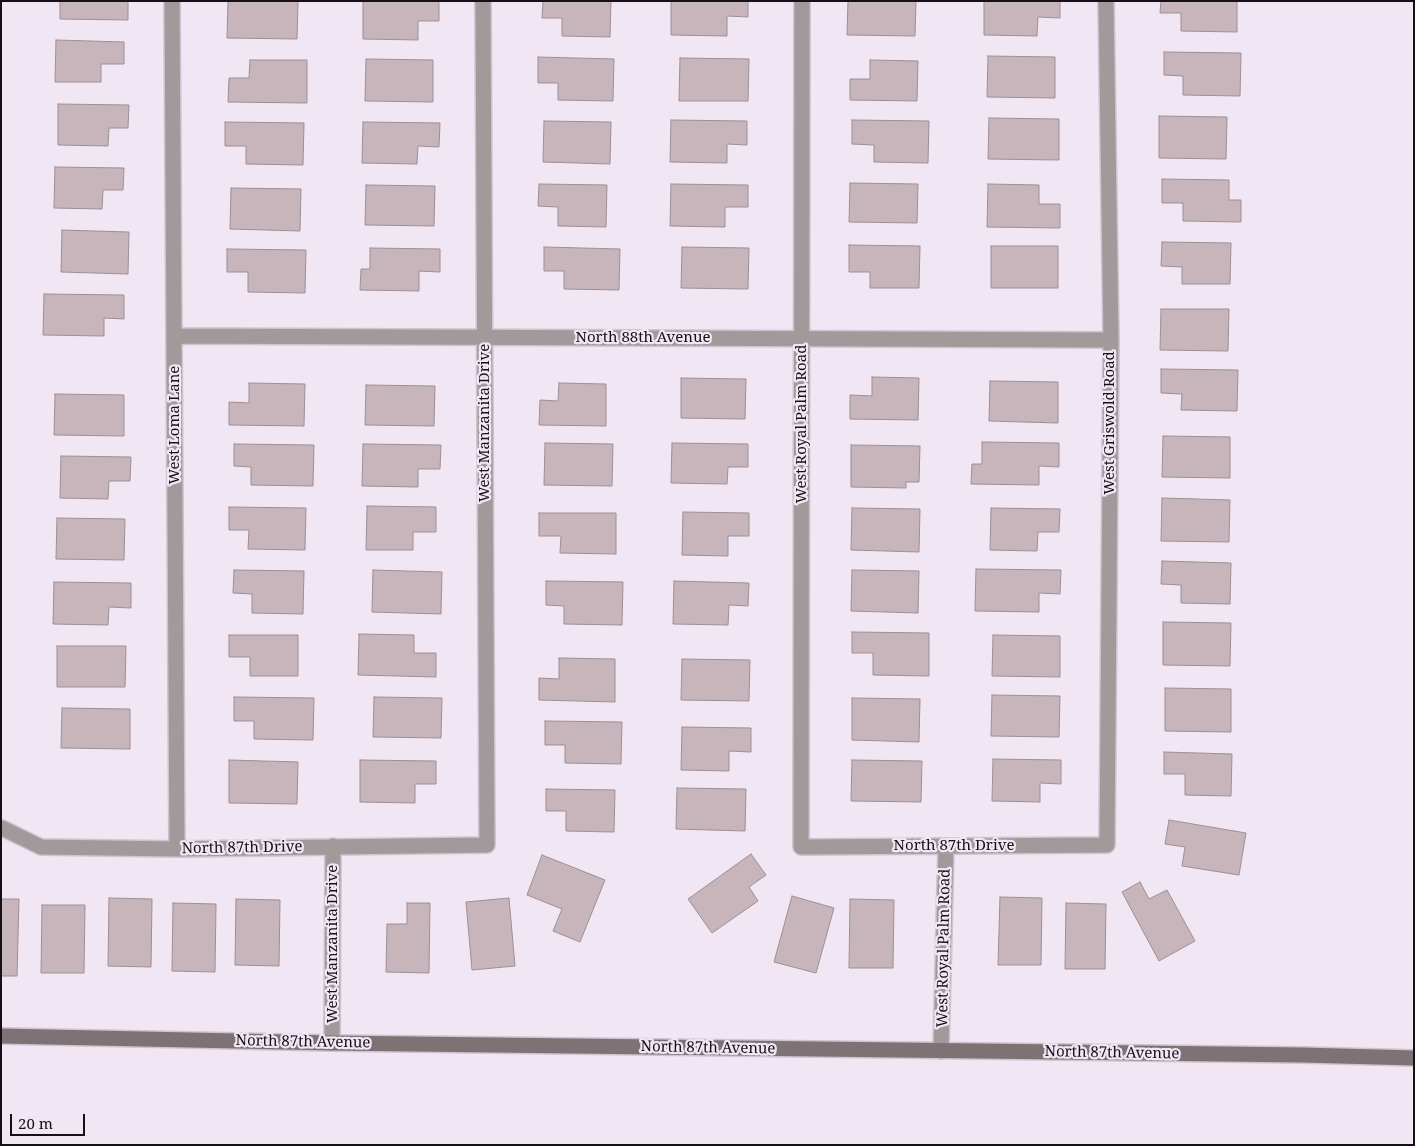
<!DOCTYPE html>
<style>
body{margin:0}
#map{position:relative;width:1415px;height:1146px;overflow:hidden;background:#f0e6f4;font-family:"Noto Serif",serif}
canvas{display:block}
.frame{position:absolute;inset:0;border:2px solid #141015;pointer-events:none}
.scale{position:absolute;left:10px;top:1114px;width:75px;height:22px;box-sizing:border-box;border:2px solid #141015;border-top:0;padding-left:6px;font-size:15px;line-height:18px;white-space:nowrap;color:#141015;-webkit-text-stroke:4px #f0e6f4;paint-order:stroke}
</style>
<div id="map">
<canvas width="1415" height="1146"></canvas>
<div class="frame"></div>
<div class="scale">20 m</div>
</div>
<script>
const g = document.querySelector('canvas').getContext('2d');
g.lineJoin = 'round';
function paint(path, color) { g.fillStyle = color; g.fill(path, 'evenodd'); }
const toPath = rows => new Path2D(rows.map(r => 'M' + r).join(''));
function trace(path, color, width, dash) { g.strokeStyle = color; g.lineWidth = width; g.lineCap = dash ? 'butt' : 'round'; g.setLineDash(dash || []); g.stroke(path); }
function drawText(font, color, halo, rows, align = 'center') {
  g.font = font + ' "Noto Serif",serif'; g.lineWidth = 4.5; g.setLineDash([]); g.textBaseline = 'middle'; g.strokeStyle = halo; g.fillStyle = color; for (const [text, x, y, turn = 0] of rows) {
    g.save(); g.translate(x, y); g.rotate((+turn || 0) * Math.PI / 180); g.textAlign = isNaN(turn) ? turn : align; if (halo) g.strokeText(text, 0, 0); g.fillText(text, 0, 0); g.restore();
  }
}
const building = toPath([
 [60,1,128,1,128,20,60,19,60,1],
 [228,1,298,1,297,39,227,38,228,1],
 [363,1,439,1,439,21,418,21,418,40,363,39,363,1],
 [543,1,611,1,610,37,562,36,562,18,542,18,543,1],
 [671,1,748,1,748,17,727,16,727,36,671,35,671,1],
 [848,1,916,1,915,36,847,35,848,1],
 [984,1,1060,1,1060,18,1038,17,1037,36,984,35,984,1],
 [1161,1,1237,1,1237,32,1181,31,1181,13,1160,13,1161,1],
 [56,40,124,42,124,64,101,64,101,82,55,82,56,40],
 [1164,52,1241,53,1240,96,1183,95,1183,76,1164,75,1164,52],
 [988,56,1055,57,1055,98,987,97,988,56],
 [538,57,614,59,613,101,558,100,558,83,538,83,538,57],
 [680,58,749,59,748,101,679,101,680,58],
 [366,59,433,60,433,102,365,101,366,59],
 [250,60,307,60,307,103,228,102,229,78,249,78,250,60],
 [870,60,918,61,917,101,850,100,850,79,870,79,870,60],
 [58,104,129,105,128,128,109,128,108,146,58,145,58,104],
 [1159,116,1227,117,1226,159,1159,158,1159,116],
 [989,118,1059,119,1059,160,988,159,989,118],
 [671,120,747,121,747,145,727,144,727,163,670,162,671,120],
 [852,120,929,121,928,163,874,162,874,145,852,144,852,120],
 [544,121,611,122,610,164,543,162,544,121],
 [225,122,304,123,303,165,246,164,246,146,225,146,225,122],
 [363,122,440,123,439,147,418,146,417,164,362,163,363,122],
 [55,167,124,168,123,190,103,190,102,209,54,208,55,167],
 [1162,179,1229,180,1229,200,1241,200,1241,222,1183,221,1183,203,1162,203,1162,179],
 [850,183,918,184,917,223,849,222,850,183],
 [539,184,607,185,606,227,558,226,558,207,538,206,539,184],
 [671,184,748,185,748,207,725,207,725,227,670,226,671,184],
 [988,184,1039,185,1039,204,1060,204,1060,228,987,227,988,184],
 [366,185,435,186,434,226,365,225,366,185],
 [231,188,301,189,300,231,230,229,231,188],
 [62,230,129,232,128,274,61,272,62,230],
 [1162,242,1231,243,1230,284,1182,284,1182,267,1161,266,1162,242],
 [849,245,920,246,919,288,870,288,870,272,849,272,849,245],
 [991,246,1058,246,1058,288,991,288,991,246],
 [544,247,620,249,619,290,564,289,564,271,544,271,544,247],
 [682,247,749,248,748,289,681,288,682,247],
 [370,248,440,249,440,272,419,271,419,291,360,290,361,269,370,269,370,248],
 [227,249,306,250,305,293,248,292,248,272,227,272,227,249],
 [44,294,124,295,124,319,104,318,104,336,43,335,44,294],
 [1161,309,1229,309,1228,351,1160,350,1161,309],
 [1161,369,1238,370,1237,411,1181,410,1182,394,1161,393,1161,369],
 [872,377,919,378,918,420,850,419,850,395,872,396,872,377],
 [681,378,746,379,745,419,681,418,681,378],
 [990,381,1058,382,1058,423,989,421,990,381],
 [249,383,305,384,304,426,229,425,229,402,249,403,249,383],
 [559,383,606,384,606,426,539,425,540,400,558,401,559,383],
 [366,385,435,386,434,426,365,425,366,385],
 [55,394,124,395,124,436,54,435,55,394],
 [1163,436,1230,437,1230,478,1162,477,1163,436],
 [982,442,1059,443,1059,467,1039,466,1039,485,971,484,972,464,982,464,982,442],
 [545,443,613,444,612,486,544,485,545,443],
 [672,443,748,444,748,467,728,467,727,484,671,483,672,443],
 [234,444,314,445,313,486,251,485,251,467,234,466,234,444],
 [363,444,441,445,440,469,418,469,418,487,362,486,363,444],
 [851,445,920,446,919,482,906,482,906,488,851,487,851,445],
 [61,456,131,457,130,481,109,481,108,499,60,498,61,456],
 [1162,498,1230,500,1229,542,1161,541,1162,498],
 [367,506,436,507,436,532,413,532,413,550,366,550,367,506],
 [229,507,306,508,305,550,248,549,249,530,229,530,229,507],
 [852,508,920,509,919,552,851,550,852,508],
 [991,508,1060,509,1059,532,1038,532,1037,551,990,550,991,508],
 [683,512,749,513,749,536,728,536,728,556,682,555,683,512],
 [539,513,616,513,616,554,560,553,561,536,539,536,539,513],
 [57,518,125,519,124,560,56,559,57,518],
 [1162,561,1231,563,1230,604,1181,603,1181,585,1161,584,1162,561],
 [976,569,1061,570,1060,594,1039,593,1039,612,975,611,976,569],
 [234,570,304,571,303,614,252,613,252,594,233,593,234,570],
 [373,570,442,572,441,614,372,612,373,570],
 [852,570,919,571,918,613,851,611,852,570],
 [546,581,623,582,622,625,564,624,564,606,546,605,546,581],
 [674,581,749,583,748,606,729,605,728,625,673,624,674,581],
 [54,582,131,583,131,608,109,607,108,625,53,624,54,582],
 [1163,622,1231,623,1230,666,1163,665,1163,622],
 [852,632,929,633,929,676,873,675,873,653,852,653,852,632],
 [359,634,414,635,414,653,436,653,436,677,358,675,359,634],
 [229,635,298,635,298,676,250,676,250,657,229,657,229,635],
 [993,635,1060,636,1060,677,992,676,993,635],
 [57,646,126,646,125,687,57,687,57,646],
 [559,658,615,659,615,702,539,700,539,678,559,679,559,658],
 [682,659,750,660,749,701,681,700,682,659],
 [1165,688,1231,689,1231,732,1165,731,1165,688],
 [992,695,1060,696,1059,737,991,736,992,695],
 [234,697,314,698,313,740,254,739,254,721,234,721,234,697],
 [374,697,442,698,441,738,373,737,374,697],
 [852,698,920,699,919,742,852,740,852,698],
 [62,708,130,709,130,749,61,748,62,708],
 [545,721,622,722,621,764,565,763,565,745,545,745,545,721],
 [682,727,751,728,751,752,729,751,729,771,681,770,682,727],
 [1164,752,1232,754,1231,796,1185,795,1185,774,1164,774,1164,752],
 [993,759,1061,760,1061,784,1040,783,1040,802,992,801,993,759],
 [229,760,298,762,297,804,229,803,229,760],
 [360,760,436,761,436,784,415,784,415,803,360,802,360,760],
 [852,760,922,761,921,802,851,801,852,760],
 [677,788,746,789,745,831,676,829,677,788],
 [546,789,615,790,614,832,566,831,566,811,546,811,546,789],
 [1169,820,1246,833,1239,875,1182,866,1185,847,1165,844,1169,820],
 [751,854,766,875,749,887,758,901,712,933,688,899,751,854],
 [542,855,605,880,580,942,553,931,562,909,527,895,542,855],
 [1140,882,1149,899,1167,890,1195,941,1159,961,1122,892,1140,882],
 [792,896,834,908,816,973,774,962,792,896],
 [1000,897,1042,898,1041,965,998,965,1000,897],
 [109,898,152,899,151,967,108,966,109,898],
 [509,898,515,966,472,970,466,902,509,898],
 [1,899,19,899,17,976,1,976,1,899],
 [236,899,280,900,279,966,235,965,236,899],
 [850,899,894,900,893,968,849,968,850,899],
 [173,903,216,904,215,972,172,971,173,903],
 [407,903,430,903,429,973,386,972,387,924,407,924,407,903],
 [1066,903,1106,904,1105,969,1065,969,1066,903],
 [42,905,85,905,84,973,41,973,42,905]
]);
const street = toPath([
 [172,1,177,849],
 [802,1,801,847,1107,845,1111,340,1106,1],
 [174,336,1111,340],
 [2,828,41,847,177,849,487,845,483,1],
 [332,1043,333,846],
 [941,1051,946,846]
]);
const secondary = toPath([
 [1,1036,332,1043,1303,1055,1414,1058]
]);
const streetNames = [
 ["North 88th Avenue",643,338],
 ["West Manzanita Drive",485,423,-90],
 ["West Griswold Road",1110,423,-90],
 ["West Royal Palm Road",802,424,-90],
 ["West Loma Lane",175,425,-90],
 ["North 87th Drive",954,846],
 ["North 87th Drive",242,848,-1],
 ["West Manzanita Drive",333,944,-90],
 ["West Royal Palm Road",944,948,-89],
 ["North 87th Avenue",303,1042,1],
 ["North 87th Avenue",708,1048,1],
 ["North 87th Avenue",1112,1053,1]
];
paint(building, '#c7b5bb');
trace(building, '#9e8e94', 1);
trace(street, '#cdc4d0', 18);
trace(secondary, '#cdc4d0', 18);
trace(street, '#a1999a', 15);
trace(secondary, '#7e7274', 15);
drawText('15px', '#141015', '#f0e6f4', streetNames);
</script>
